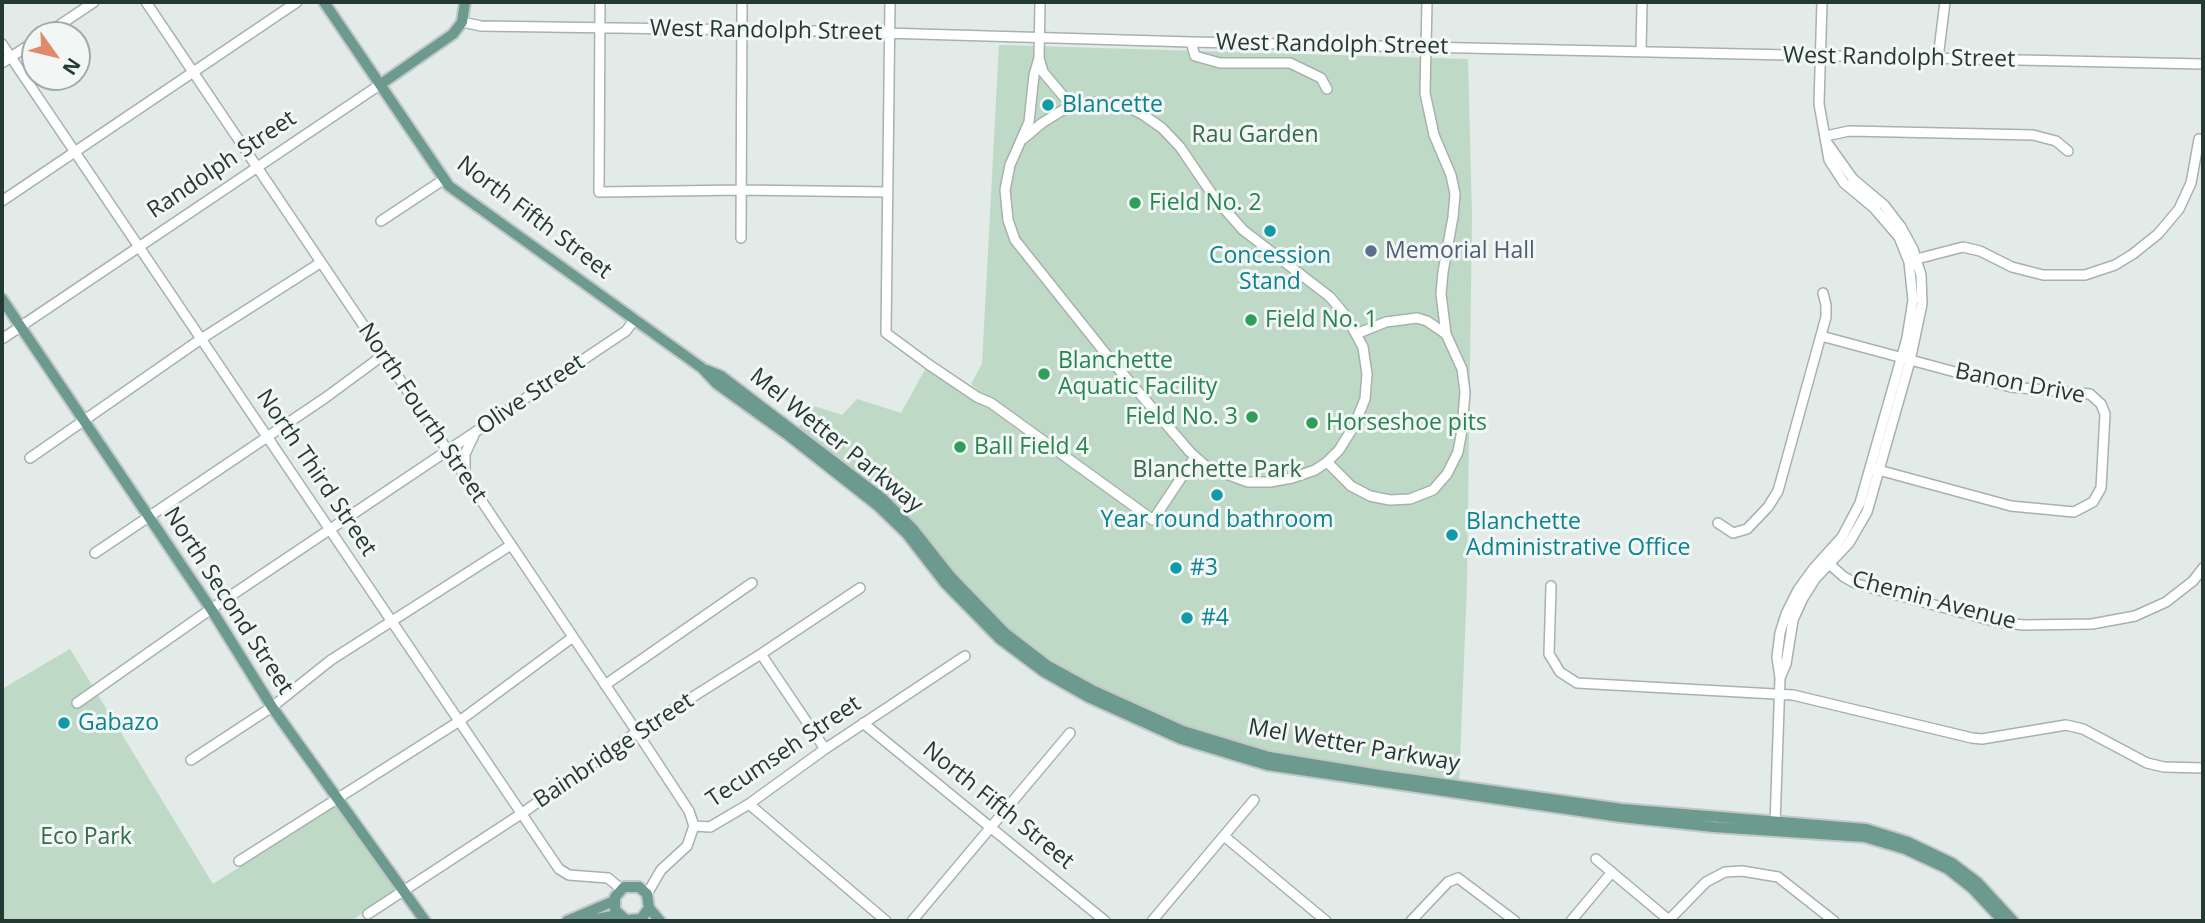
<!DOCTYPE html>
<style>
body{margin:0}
#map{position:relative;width:2205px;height:923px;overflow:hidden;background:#e2ebe7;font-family:"Open Sans",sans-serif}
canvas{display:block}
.frame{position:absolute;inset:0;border:4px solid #253934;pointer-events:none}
.north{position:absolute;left:21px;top:21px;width:70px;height:70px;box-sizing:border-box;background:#f2f7f5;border:2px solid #a0aba8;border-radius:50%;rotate:124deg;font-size:19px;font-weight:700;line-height:28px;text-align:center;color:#253934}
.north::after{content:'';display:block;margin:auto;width:24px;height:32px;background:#e0896b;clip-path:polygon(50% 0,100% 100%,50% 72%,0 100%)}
</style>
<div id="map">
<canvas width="2205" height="923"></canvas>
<div class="frame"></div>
<div class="north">N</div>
</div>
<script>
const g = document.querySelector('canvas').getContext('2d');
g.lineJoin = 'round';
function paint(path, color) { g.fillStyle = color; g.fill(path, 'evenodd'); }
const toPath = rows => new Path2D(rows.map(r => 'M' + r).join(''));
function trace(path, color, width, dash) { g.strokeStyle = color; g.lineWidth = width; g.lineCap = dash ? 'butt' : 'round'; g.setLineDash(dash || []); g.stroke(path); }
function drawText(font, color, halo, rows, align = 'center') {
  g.font = font + ' "Open Sans",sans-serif'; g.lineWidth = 6; g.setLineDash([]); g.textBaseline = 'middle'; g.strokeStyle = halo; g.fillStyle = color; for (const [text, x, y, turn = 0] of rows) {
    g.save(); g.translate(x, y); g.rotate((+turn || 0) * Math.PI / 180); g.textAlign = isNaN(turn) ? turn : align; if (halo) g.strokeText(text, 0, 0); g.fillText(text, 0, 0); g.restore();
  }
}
const green = toPath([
 [999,45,1468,59,1472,217,1467,583,1459,787,1339,769,1183,731,1092,690,1005,633,796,431,814,406,842,415,857,399,901,413,928,364,978,397,979,391,971,384,982,364],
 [70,649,213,884,338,804,396,890,351,921,2,921,2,689]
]);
const minor = toPath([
 [146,2,637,732,689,811,694,826],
 [600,2,599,192,741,190,887,192],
 [890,2,886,333,928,364,977,397,991,403,1153,520,1195,457],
 [462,22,481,26,817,31,1191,42,2203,64],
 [45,35,94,2],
 [1191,42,1195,56,1220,63,1290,63,1321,78,1327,89],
 [2,44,559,869,569,875,608,878,621,889],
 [1641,52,1642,2],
 [1039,58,1040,2],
 [1938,58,1945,2],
 [2,63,35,41],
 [1826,136,1849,131,2033,135,2056,141,2068,151],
 [1023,139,1042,123,1063,110,1081,103,1095,102,1123,105,1142,114,1162,128,1180,147,1214,197,1243,230,1330,297,1346,316,1363,347,1367,374,1365,399,1354,426,1339,450,1327,462,1315,470,1292,478,1270,482,1248,482,1207,467,1190,452,1110,359,1015,240,1008,220,1005,190,1010,165,1029,122,1034,75,1039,58,1043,72,1064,97,1081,103],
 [2,201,297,2],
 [381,221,443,180],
 [741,238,742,2],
 [1913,260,1963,247,1980,251,2012,267,2043,275,2085,275,2115,265,2133,254,2158,234,2179,209,2191,183,2199,139],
 [1356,334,1386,322,1417,318,1427,321,1446,334],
 [1821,336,2011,387,2090,394,2101,404,2105,414,2101,488,2093,502,2074,512,2011,506,1871,468],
 [2,339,381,84],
 [30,458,201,339,320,263],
 [1327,462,1351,486,1370,496,1390,500,1410,499,1433,490,1447,474,1458,452,1462,430,1465,392,1462,369,1446,334,1441,294,1443,272,1453,217,1455,194,1451,175,1434,135,1425,93,1427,2],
 [465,475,465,454,474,435],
 [1718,523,1733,533,1747,529,1768,507,1778,491,1826,317,1826,305,1823,293],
 [95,553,325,398,382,356],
 [1827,562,1844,577,1857,584,1997,622,2024,625,2092,624,2135,616,2166,602,2193,581,2203,568],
 [1551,586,1549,654,1560,672,1577,683,1793,695,1972,738,1982,739,2066,725,2083,729,2147,763,2164,767,2203,768],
 [761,654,825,749],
 [1780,678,1786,664,1793,620,1803,598,1815,579,1849,543,1867,512,1910,361,1922,304,1921,275,1913,249,1901,227,1884,205,1853,179,1828,144],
 [605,685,752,583],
 [77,703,211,609,626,331,635,319],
 [863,723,1105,921],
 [191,760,272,707,331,660,511,545],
 [749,804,886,921],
 [1775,825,1780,678,1777,657,1780,633,1786,614,1798,590,1814,568,1842,537,1860,503,1907,338,1913,300,1909,262,1899,237,1874,208,1844,183,1829,160,1819,104,1822,2],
 [694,826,710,827,749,804,825,749,965,656],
 [1224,836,1326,921],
 [1596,859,1670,921],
 [239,861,458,722,573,637],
 [647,894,661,870,687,846,694,826],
 [368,914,521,814,637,732,761,654,860,588],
 [912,921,1070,733],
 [1152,921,1254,800],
 [1411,921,1448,882,1458,878,1515,921],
 [1571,921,1612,872],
 [1668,921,1706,882,1725,872,1742,871,1778,877,1834,921]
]);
const major = toPath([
 [324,2,449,186,702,368,717,384,788,435,877,505,907,534,945,583,1000,639,1044,672,1088,697,1181,739,1267,765,1621,817,1714,827,1865,837,1905,849,1948,869,1972,888,2003,921],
 [381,84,453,34,462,22,465,2],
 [2,299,211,609,272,707,425,921],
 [706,370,721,376,883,499,913,529,951,577,1005,633,1048,666,1092,690,1183,731,1269,757,1379,775,1622,809,1866,829,1908,842,1952,863,1977,882,2013,921],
 [649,908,641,919,626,920,615,910,615,897,624,887,639,887,647,894,649,908,660,921],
 [567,921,614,901],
 [586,921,618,915]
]);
const markers = [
 [1048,105,7,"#0f9aa8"],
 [1135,203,7,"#2e9e5b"],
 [1270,231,7,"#0f9aa8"],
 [1371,251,7,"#5c6f8a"],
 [1251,320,7,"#2e9e5b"],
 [1044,374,7,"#2e9e5b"],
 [1252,417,7,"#2e9e5b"],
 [1312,423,7,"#2e9e5b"],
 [960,447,7,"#2e9e5b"],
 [1217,495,7,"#0f9aa8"],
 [1452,535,7,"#0f9aa8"],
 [1176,568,7,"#0f9aa8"],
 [1187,618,7,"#0f9aa8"],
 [64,723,7,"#0f9aa8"]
];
const streetNames = [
 ["West Randolph Street",766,31,1],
 ["West Randolph Street",1332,45,1],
 ["West Randolph Street",1899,58,1],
 ["Randolph Street",222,165,-34],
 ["North Fifth Street",534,218,37],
 ["Banon Drive",2020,384,11],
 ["Olive Street",531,395,-34],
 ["North Fourth Street",422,413,56],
 ["Mel Wetter Parkway",836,441,39],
 ["North Third Street",316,473,56],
 ["North Second Street",228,601,57],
 ["Chemin Avenue",1934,601,15],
 ["Mel Wetter Parkway",1354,746,10],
 ["Bainbridge Street",614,751,-34],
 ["Tecumseh Street",784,752,-34],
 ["North Fifth Street",998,806,39]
];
const cultureNames = [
 ["Blancette",1062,105],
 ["Concession",1270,256,"center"],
 ["Stand",1270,282,"center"],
 ["Year round bathroom",1217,520,"center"],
 ["Blanchette",1466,522],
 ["Administrative Office",1466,548],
 ["#3",1190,568],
 ["#4",1201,618],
 ["Gabazo",78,723]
];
const parkNames = [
 ["Rau Garden",1255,135],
 ["Blanchette Park",1217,470],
 ["Eco Park",86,837]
];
const leisureNames = [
 ["Field No. 2",1149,203],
 ["Field No. 1",1265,320],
 ["Blanchette",1058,361],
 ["Aquatic Facility",1058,387],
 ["Field No. 3",1238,417,"right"],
 ["Horseshoe pits",1326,423],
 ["Ball Field 4",974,447]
];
const serviceNames = [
 ["Memorial Hall",1385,251]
];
paint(green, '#bed9c6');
trace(minor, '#a6b2ae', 12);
trace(major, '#c2c8c6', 14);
trace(minor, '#fff', 9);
trace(major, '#6d9a8f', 10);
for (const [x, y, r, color] of markers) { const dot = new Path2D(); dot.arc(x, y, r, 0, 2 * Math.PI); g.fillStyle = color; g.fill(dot); trace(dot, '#f2f7f5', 2.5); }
drawText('23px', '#253934', '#f2f7f5', streetNames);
drawText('23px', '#0d838f', '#f2f7f5', cultureNames, 'left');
drawText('23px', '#346b4a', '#f2f7f5', parkNames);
drawText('23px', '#27864d', '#f2f7f5', leisureNames, 'left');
drawText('23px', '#4e5e75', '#f2f7f5', serviceNames, 'left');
</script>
